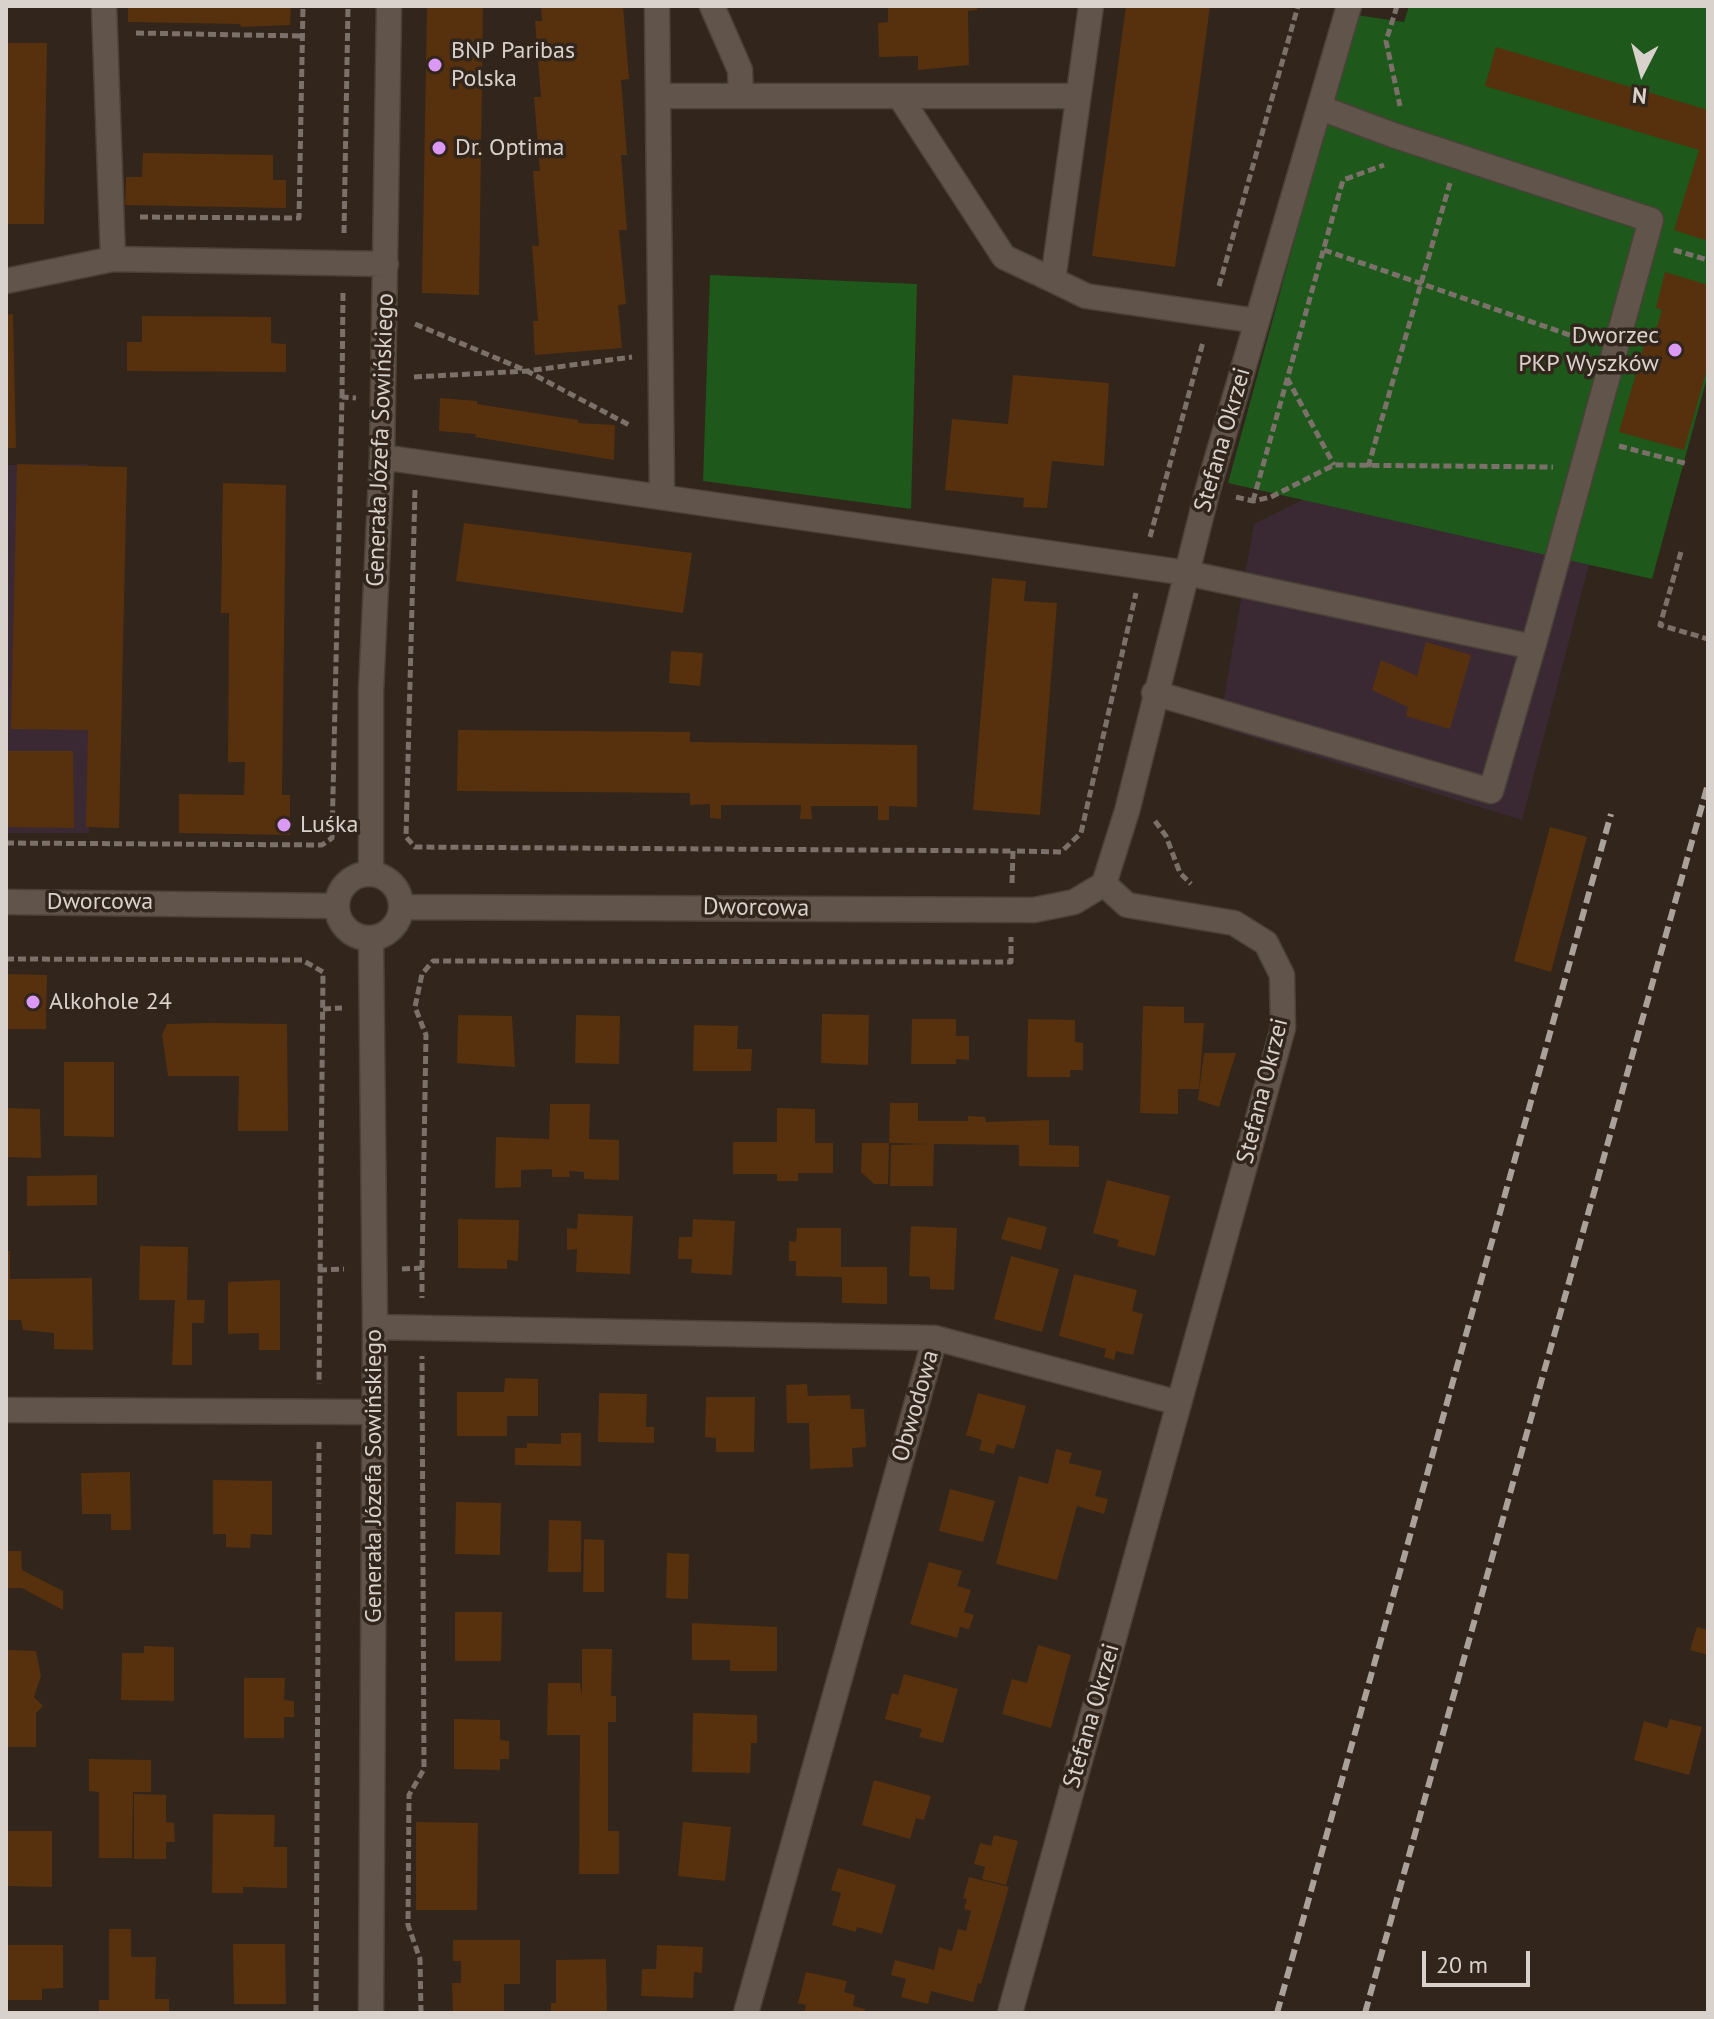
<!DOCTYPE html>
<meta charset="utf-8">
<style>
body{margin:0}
#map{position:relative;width:1714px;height:2019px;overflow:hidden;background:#31251c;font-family:"PT Sans",sans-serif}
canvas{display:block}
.frame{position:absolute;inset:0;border:8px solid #d9d1cb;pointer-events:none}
.north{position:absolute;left:1602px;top:32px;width:80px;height:80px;-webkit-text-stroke:6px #31251c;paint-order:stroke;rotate:186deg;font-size:22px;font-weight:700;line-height:32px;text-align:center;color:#d9d1cb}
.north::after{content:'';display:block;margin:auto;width:28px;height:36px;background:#d9d1cb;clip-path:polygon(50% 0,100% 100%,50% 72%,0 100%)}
.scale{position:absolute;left:1422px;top:1951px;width:108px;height:36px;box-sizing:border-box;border:4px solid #d9d1cb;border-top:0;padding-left:10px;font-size:24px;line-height:28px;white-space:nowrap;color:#d9d1cb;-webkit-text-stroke:6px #31251c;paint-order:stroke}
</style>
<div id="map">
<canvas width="1714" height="2019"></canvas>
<div class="frame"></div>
<div class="north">N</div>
<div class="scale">20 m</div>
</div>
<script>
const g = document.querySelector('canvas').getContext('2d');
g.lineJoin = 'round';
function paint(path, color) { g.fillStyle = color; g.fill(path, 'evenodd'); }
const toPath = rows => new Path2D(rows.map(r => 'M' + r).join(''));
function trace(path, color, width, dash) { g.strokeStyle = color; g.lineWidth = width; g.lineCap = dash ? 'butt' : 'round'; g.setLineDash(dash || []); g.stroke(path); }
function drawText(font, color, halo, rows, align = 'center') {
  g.font = font + ' "PT Sans",sans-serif'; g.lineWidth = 7; g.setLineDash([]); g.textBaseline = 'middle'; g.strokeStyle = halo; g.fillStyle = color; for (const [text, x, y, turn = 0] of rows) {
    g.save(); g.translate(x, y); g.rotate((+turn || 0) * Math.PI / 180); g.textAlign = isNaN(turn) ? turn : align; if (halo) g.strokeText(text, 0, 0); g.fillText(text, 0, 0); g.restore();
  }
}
const commercial = toPath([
 [88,464,89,833,6,833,6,465],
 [1333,485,1597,534,1522,820,1219,727,1254,524]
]);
const green = toPath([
 [1409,6,1708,6,1708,374,1652,579,1228,483,1356,15,1404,22],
 [710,275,917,284,911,509,703,481]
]);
const building = toPath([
 [128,6,291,6,290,25,241,27,240,24,128,22],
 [427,6,483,6,479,295,422,293],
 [541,6,623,6,629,79,621,80,627,155,621,155,627,230,619,230,626,304,618,305,622,348,535,355,533,321,538,321,532,246,539,246,533,171,540,171,534,97,541,97,535,21,542,21],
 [888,6,977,6,977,10,968,11,969,65,918,70,918,56,879,57,878,23,888,22],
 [1126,6,1210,6,1175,267,1092,256],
 [6,43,47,43,44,224,6,224],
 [1496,47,1708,110,1708,241,1674,230,1699,150,1485,86],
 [143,153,273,155,273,180,286,180,286,208,125,205,126,177,142,177],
 [1665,272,1708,285,1708,366,1684,450,1619,432,1648,332,1655,334,1662,310,1656,308],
 [13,314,16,448,6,448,6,315],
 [142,316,271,317,271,343,286,344,286,372,127,371,127,342,142,342],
 [1013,375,1109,383,1104,466,1052,461,1047,508,1023,507,1024,498,945,490,952,419,1008,424],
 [440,398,477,401,477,404,578,420,578,423,615,425,614,460,475,437,476,434,439,431],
 [17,464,127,467,119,828,86,827,88,730,11,729],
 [223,483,286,485,282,795,290,795,290,835,179,833,179,794,244,795,245,762,228,762,229,613,221,613],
 [464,523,692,553,683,613,456,581],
 [992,578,1026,581,1024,601,1057,603,1040,815,973,810],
 [1426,642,1471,655,1450,729,1406,716,1408,707,1372,690,1381,660,1417,676],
 [671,651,703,653,700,686,669,683],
 [458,730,690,732,690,742,917,745,917,807,889,806,889,820,878,820,878,806,811,806,812,819,800,819,801,805,721,805,721,819,710,818,710,804,690,805,690,793,457,791],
 [6,751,73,751,74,828,6,827],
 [1550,827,1587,837,1551,972,1514,961],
 [6,974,47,975,46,1029,6,1029],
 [1143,1006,1184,1007,1184,1023,1204,1023,1199,1089,1178,1089,1178,1114,1140,1113],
 [822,1014,869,1015,868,1065,821,1063],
 [458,1015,512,1016,515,1067,457,1063],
 [576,1015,620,1016,619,1064,575,1063],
 [912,1019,956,1019,956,1036,969,1036,969,1060,956,1059,956,1064,911,1064],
 [1028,1019,1075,1020,1075,1042,1083,1043,1083,1070,1070,1070,1070,1077,1027,1077],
 [209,1023,287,1024,288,1131,238,1131,239,1076,168,1076,162,1035,167,1024],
 [694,1025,738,1026,737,1049,752,1049,751,1071,693,1071],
 [1204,1053,1236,1053,1219,1107,1198,1100],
 [64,1062,114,1062,114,1137,64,1136],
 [890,1103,918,1103,918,1121,968,1121,968,1116,985,1117,986,1122,1049,1120,1049,1145,1079,1146,1079,1167,1019,1166,1019,1145,934,1144,933,1186,890,1186,891,1145,930,1144,889,1143],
 [550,1104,590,1104,589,1139,619,1140,619,1180,584,1179,584,1172,569,1171,570,1177,552,1177,552,1169,521,1170,521,1187,495,1188,496,1137,549,1139],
 [6,1108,40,1109,41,1158,6,1157],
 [777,1108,815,1109,815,1143,833,1143,833,1173,798,1173,798,1181,777,1181,777,1174,733,1174,733,1142,777,1142],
 [862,1143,889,1143,888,1184,874,1184,861,1172],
 [97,1175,97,1205,27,1206,27,1176],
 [1107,1180,1170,1196,1155,1256,1117,1246,1119,1240,1093,1233],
 [578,1214,633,1216,630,1274,576,1272,577,1249,567,1250,567,1228,577,1229],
 [1008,1217,1047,1227,1041,1250,1001,1239],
 [458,1219,519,1220,518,1261,507,1260,507,1269,458,1268],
 [693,1219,735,1221,732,1275,691,1273,692,1259,678,1259,679,1237,692,1237],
 [911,1226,957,1228,954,1290,930,1289,930,1277,909,1276],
 [797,1228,841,1228,841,1267,887,1267,887,1304,842,1303,842,1277,796,1276,796,1261,789,1261,789,1241,796,1242],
 [140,1246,188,1247,187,1300,205,1300,204,1323,192,1323,192,1365,172,1365,175,1300,139,1300],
 [6,1251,10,1251,10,1279,92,1278,93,1350,54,1349,54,1333,23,1330,21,1320,6,1320],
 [1011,1256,1059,1269,1042,1332,994,1319],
 [1074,1274,1137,1290,1132,1311,1143,1314,1133,1355,1116,1351,1114,1360,1104,1357,1106,1349,1059,1336],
 [280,1280,280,1350,259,1350,259,1333,228,1334,228,1282],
 [505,1378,538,1379,538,1416,507,1416,507,1436,457,1436,457,1392,504,1392],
 [807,1384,808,1396,850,1395,851,1409,864,1409,866,1447,852,1448,853,1467,810,1469,809,1423,787,1423,786,1385],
 [599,1393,647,1394,646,1427,654,1427,654,1443,598,1442],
 [978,1393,1026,1406,1014,1449,997,1444,994,1454,979,1450,982,1440,966,1435],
 [706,1397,755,1397,754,1452,716,1452,716,1438,705,1437],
 [561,1433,581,1433,581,1466,515,1465,515,1448,527,1448,527,1443,561,1444],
 [1056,1449,1072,1453,1069,1463,1102,1471,1095,1496,1108,1499,1104,1514,1077,1506,1057,1580,996,1564,1019,1476,1048,1484],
 [130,1472,131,1530,111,1530,111,1514,82,1514,81,1473],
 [213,1480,272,1481,272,1535,251,1534,250,1548,226,1547,226,1534,213,1534],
 [950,1489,995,1501,983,1542,939,1531],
 [456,1502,501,1503,500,1555,455,1554],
 [549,1520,581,1521,581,1572,548,1572],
 [584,1539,604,1540,604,1592,583,1592],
 [6,1551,21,1551,22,1570,63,1591,63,1610,22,1588,6,1588],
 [667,1553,689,1554,688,1599,666,1598],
 [929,1562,962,1571,957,1586,971,1590,964,1612,974,1615,969,1629,960,1627,957,1638,910,1624],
 [455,1612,502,1612,501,1661,455,1661],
 [692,1623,777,1627,777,1671,730,1671,730,1660,692,1660],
 [1697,1627,1708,1630,1708,1655,1690,1650],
 [1038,1645,1071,1655,1051,1728,1002,1714,1012,1679,1027,1683],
 [144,1646,174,1647,174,1701,121,1700,122,1653,144,1653],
 [582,1649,612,1649,611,1696,616,1696,616,1722,608,1722,608,1831,619,1831,619,1874,579,1874,580,1735,547,1735,548,1683,580,1683,582,1696],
 [8,1650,36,1651,41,1676,34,1697,43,1706,36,1713,36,1747,7,1747],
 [904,1674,958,1689,943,1743,919,1737,922,1729,885,1719,892,1693,898,1695],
 [244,1678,285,1678,284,1700,294,1701,294,1717,284,1717,284,1738,244,1738],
 [693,1713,757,1715,757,1743,751,1743,750,1773,692,1772],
 [454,1719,500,1720,500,1740,509,1741,509,1759,500,1759,500,1770,454,1769],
 [1670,1719,1702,1727,1689,1775,1634,1760,1644,1721,1667,1728],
 [89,1759,151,1760,151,1792,133,1792,132,1858,99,1858,99,1792,89,1791],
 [874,1780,931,1796,924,1820,916,1818,910,1839,862,1825],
 [134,1794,166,1795,166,1822,174,1823,175,1842,166,1842,166,1859,134,1859],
 [213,1814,275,1815,274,1847,287,1847,287,1888,243,1887,243,1893,212,1893],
 [416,1822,478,1823,477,1910,416,1910],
 [683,1822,731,1827,725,1881,678,1876],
 [6,1831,52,1831,52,1887,6,1886],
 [994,1835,1018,1841,1006,1885,982,1879,985,1867,974,1864,980,1843,991,1846],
 [838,1868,896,1885,882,1934,857,1927,856,1932,832,1925,841,1893,831,1890],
 [969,1877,1009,1887,981,1984,978,1983,973,2002,931,1991,928,2004,901,1997,906,1979,891,1975,895,1960,934,1970,939,1947,952,1951,958,1929,966,1931,971,1911,964,1909,967,1899,963,1898],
 [109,1929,131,1929,131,1957,156,1957,155,1999,169,1999,169,2013,99,2013,99,2000,109,2000],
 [453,1940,520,1940,520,1984,504,1984,504,2013,453,2013,452,1983,461,1983,461,1961,453,1961],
 [233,1944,285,1944,286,2004,234,2004],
 [6,1945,63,1945,63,1988,42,1989,42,2000,6,2000],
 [657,1945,703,1947,702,1973,694,1972,693,1998,641,1996,642,1969,656,1969],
 [606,1959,607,2013,551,2013,551,2003,556,2003,556,1960],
 [806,1972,847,1981,844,1992,855,1995,853,2006,865,2009,864,2013,804,2013,806,2005,798,2003]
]);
const path = toPath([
 [1397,6,1386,41,1400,106],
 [136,33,302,36],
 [140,217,299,218,303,6],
 [344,233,348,6],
 [1324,250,1587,341],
 [1674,250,1708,260],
 [1219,286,1298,6],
 [415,324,527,371,631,426],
 [414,377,527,371,632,357],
 [1287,378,1334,465],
 [342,397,343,291],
 [1619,446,1688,464],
 [1368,467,1450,183],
 [415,490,406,837,415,847,1013,851],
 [1236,497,1253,501,1271,497,1334,465,1553,467],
 [1253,501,1343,180,1384,165],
 [1150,537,1203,342],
 [1681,552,1660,625,1708,639],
 [1155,821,1166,836,1180,873,1191,884],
 [6,843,322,845,332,838,342,397,356,398],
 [1012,883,1013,851,1061,852,1081,833,1136,593],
 [6,959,302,960,323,972,319,1384],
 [323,1009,342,1008],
 [422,1268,426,1035,415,1007,422,974,433,961,1011,962,1011,937],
 [402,1269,422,1268,422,1298],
 [319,1270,344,1269],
 [316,2013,319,1442],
 [421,2013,420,1959,408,1925,409,1795,424,1769,422,1356]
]);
const minor = toPath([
 [104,6,113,259],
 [657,6,662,495],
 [712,6,740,70,741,96],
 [1091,6,1053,280,1086,296,1257,321],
 [659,96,1078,96],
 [900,97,1004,257,1053,280],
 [6,281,113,259,386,264],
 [382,457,1187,573,1533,647,1651,220,1393,135,1321,108],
 [1154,693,1491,791,1533,647],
 '337 906a32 32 0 1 1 64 0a32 32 0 1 1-64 0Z',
 [371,874,371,691,382,457,389,6],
 [1104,884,1127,811,1208,489,1349,6],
 [6,902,337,906],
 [402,907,1034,910,1074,902,1104,884],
 [375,1327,935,1338,746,2013],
 [935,1338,1179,1403],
 [6,1410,374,1412],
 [371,2013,375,1327,371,939],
 [1010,2013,1283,1028,1282,975,1266,943,1234,923,1127,905,1104,884]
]);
const rail = toPath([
 [1277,2013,1611,814],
 [1365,2013,1708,784]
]);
const markers = [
 [435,65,8,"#db99f6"],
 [439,148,8,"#db99f6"],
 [1675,350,8,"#db99f6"],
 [284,825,8,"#db99f6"],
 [33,1002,8,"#db99f6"]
];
const poiNames = [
 ["BNP Paribas",451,51],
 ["Polska",451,79],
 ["Dr. Optima",455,148],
 ["Dworzec",1659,336,"right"],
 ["PKP Wyszków",1659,364,"right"],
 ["Luśka",300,825],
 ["Alkohole 24",49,1002]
];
const streetNames = [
 ["Generała Józefa Sowińskiego",381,440,-88],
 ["Stefana Okrzei",1223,440,-74],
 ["Dworcowa",100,902],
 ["Dworcowa",756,908,1],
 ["Stefana Okrzei",1263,1091,-76],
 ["Obwodowa",916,1406,-74],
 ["Generała Józefa Sowińskiego",374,1476,-90],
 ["Stefana Okrzei",1092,1716,-74]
];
paint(commercial, '#3a2932');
paint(green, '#1e581b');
paint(building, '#57310d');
trace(minor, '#4a4139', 27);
trace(path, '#7c716a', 5, [8, 4]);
trace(minor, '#61544a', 24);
trace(rail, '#aba19b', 6, [12, 6]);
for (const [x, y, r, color] of markers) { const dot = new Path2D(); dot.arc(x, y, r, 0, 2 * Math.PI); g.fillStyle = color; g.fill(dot); trace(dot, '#31251c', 3); }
drawText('24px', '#d9d1cb', '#31251c', poiNames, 'left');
drawText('24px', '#d9d1cb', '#31251c', streetNames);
</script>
